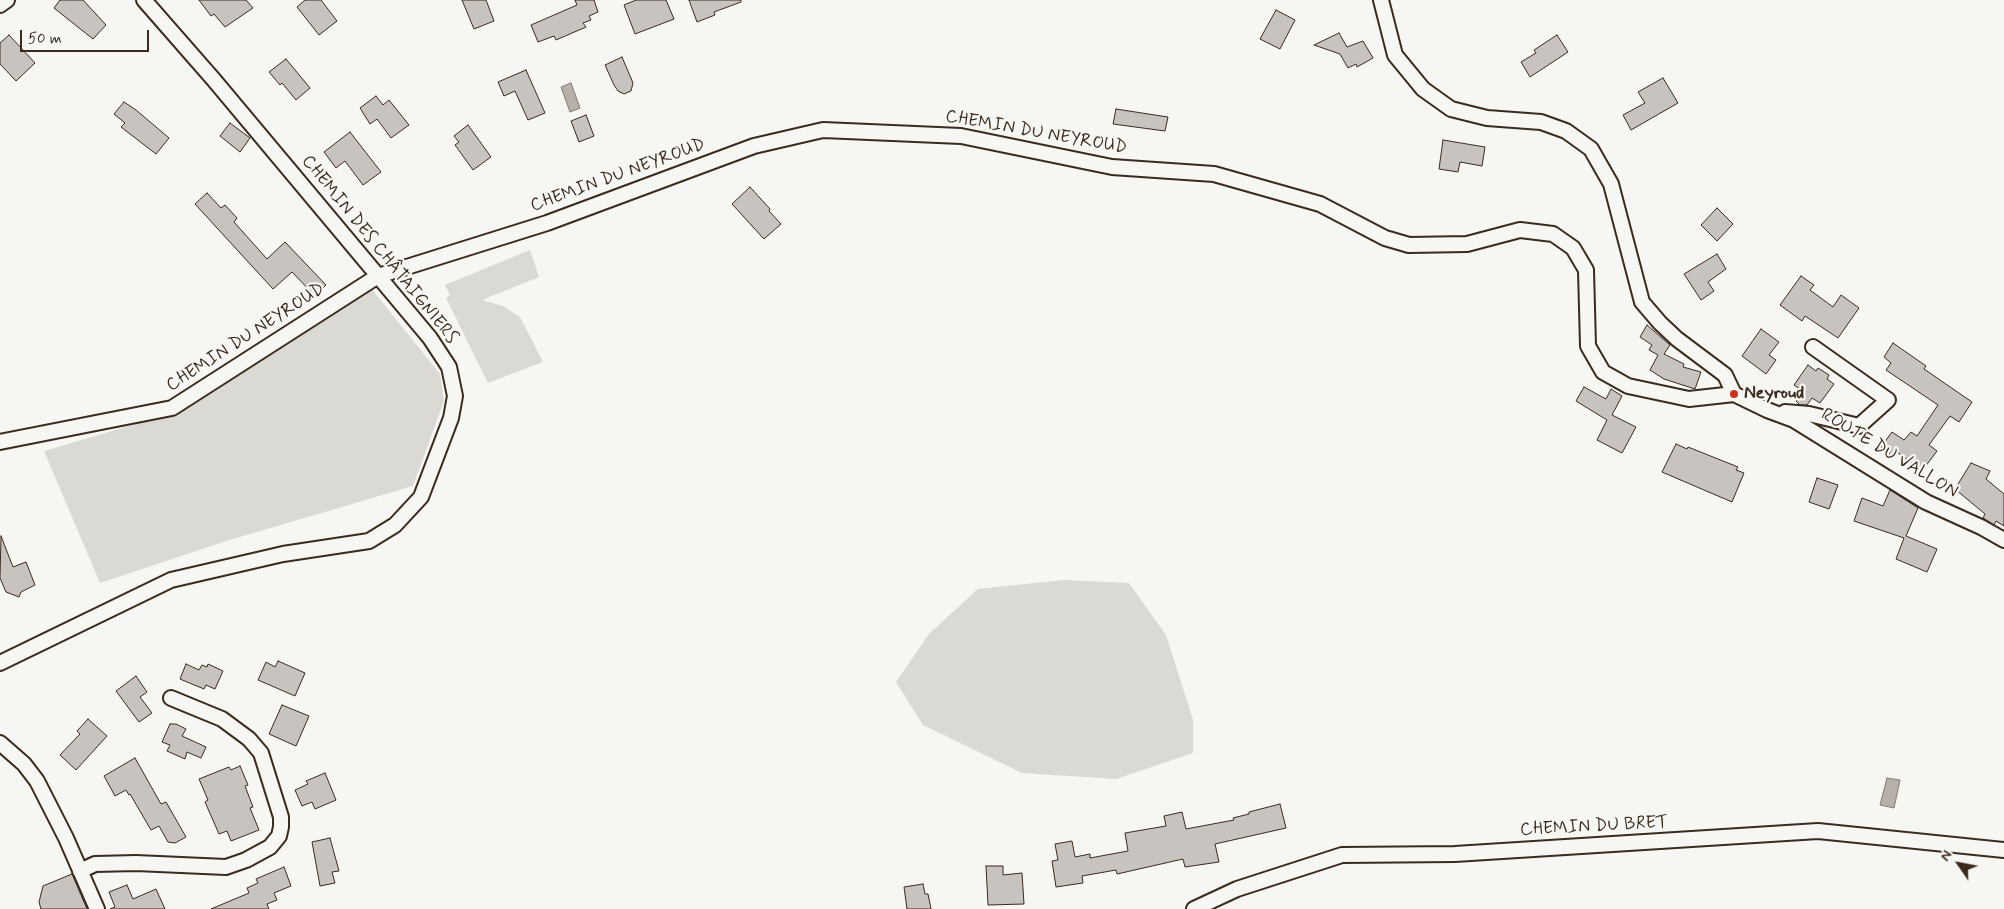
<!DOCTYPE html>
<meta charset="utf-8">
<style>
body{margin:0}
#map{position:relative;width:2004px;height:909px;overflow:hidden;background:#f6f6f2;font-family:Mynerve,sans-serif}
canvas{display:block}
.north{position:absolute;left:1934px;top:839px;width:50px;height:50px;-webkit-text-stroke:4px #f6f6f2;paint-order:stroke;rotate:303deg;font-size:14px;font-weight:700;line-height:20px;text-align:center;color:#3b2a1e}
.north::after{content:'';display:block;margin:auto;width:18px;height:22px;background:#3b2a1e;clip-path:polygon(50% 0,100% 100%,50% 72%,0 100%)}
.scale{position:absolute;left:20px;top:30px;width:129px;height:22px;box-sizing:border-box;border:2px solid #3b2a1e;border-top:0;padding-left:6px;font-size:15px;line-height:18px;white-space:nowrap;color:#3b2a1e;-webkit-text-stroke:4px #f6f6f2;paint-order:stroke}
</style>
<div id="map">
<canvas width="2004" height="909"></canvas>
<div class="north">N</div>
<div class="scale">50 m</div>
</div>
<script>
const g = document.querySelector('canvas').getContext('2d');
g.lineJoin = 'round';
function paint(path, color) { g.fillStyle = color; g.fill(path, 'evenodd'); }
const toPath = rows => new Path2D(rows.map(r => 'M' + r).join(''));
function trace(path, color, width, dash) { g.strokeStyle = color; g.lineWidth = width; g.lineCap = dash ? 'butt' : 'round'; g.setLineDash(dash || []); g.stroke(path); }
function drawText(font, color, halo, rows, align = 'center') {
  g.font = font + ' Mynerve,sans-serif'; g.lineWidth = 4.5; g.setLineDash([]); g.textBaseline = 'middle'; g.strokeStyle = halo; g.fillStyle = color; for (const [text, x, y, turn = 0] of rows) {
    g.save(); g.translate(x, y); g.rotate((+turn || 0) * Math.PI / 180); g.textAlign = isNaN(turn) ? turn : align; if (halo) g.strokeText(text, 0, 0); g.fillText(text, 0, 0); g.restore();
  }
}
const green = toPath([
 [530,250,539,277,482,300,503,306,520,317,543,362,488,383,446,298,450,295,445,285],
 [370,287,440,374,444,401,413,486,223,542,100,583,44,451,174,413],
 [1063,580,1129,583,1166,635,1193,720,1193,753,1116,779,1022,773,923,725,896,682,929,634,978,589]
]);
const water = toPath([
 [571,83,580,108,570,112,561,87,571,83],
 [1887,778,1900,780,1894,808,1880,805,1887,778]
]);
const building = toPath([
 [60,0,83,0,106,25,93,39,54,8,60,0],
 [199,0,246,0,253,8,225,27,214,14,211,16,199,0],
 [305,0,321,0,337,21,319,35,297,7,305,0],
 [462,0,486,0,494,21,474,29,462,0],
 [575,0,594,0,598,12,589,16,591,20,583,23,586,27,556,40,554,36,538,42,531,25,577,5,575,0],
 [636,0,666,0,674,19,635,34,624,5,636,0],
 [689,0,741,0,741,2,714,12,715,15,697,22,689,0],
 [1276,10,1295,20,1280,49,1260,39,1276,10],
 [1339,33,1347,47,1363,41,1373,58,1357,67,1356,64,1348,68,1340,54,1314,45,1339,33],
 [9,35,35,63,16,81,0,64,0,43,9,35],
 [1557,35,1568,52,1530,77,1521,62,1536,53,1534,50,1557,35],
 [622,57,633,83,631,91,624,94,618,91,614,85,605,65,622,57],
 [286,59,310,88,296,100,282,83,280,85,269,72,286,59],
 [526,70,545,113,528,120,515,91,504,96,498,82,526,70],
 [1663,78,1678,103,1631,130,1623,115,1645,103,1638,92,1663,78],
 [376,96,383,105,389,100,409,125,391,138,377,119,370,124,360,108,376,96],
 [124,102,136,110,169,138,156,154,121,127,125,123,114,114,124,102],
 [1116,109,1168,117,1165,131,1113,124,1116,109],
 [586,115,594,136,579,142,571,121,586,115],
 [230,123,250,138,240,152,220,136,230,123],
 [468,125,491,157,473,170,455,145,459,142,454,136,468,125],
 [350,132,381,172,363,185,345,161,336,168,324,152,350,132],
 [1443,140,1485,147,1482,166,1460,162,1458,172,1439,169,1443,140],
 [750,187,770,209,769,211,781,224,764,239,732,204,750,187],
 [207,193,221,208,225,205,237,218,234,222,267,259,285,242,326,285,315,296,292,272,273,289,195,204,207,193],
 [1717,208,1733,224,1717,241,1701,225,1717,208],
 [1717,254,1726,269,1708,282,1714,291,1701,300,1684,274,1717,254],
 [1801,276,1814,285,1810,290,1833,307,1841,295,1859,308,1838,338,1805,316,1802,321,1780,305,1801,276],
 [1647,325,1670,345,1664,354,1684,364,1683,367,1701,372,1695,389,1664,379,1650,370,1658,355,1649,350,1652,345,1640,337,1647,325],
 [1761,329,1779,342,1769,355,1776,360,1766,374,1742,356,1761,329],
 [1893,343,1926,366,1924,369,1972,402,1959,422,1950,416,1929,445,1937,451,1922,471,1897,452,1894,457,1881,447,1892,432,1904,440,1911,432,1917,436,1938,405,1886,370,1891,363,1884,357,1893,343],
 [1808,365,1816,371,1818,368,1829,375,1827,379,1834,384,1820,403,1812,398,1807,405,1800,405,1796,401,1803,391,1794,385,1808,365],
 [1584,387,1606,399,1611,389,1622,396,1612,415,1636,427,1622,453,1597,440,1607,420,1576,401,1584,387],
 [1676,444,1687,449,1688,447,1738,467,1736,470,1744,473,1732,502,1662,472,1676,444],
 [1971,463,1990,471,1986,479,2004,494,2004,526,1996,521,1994,525,1983,518,1985,514,1955,489,1971,463],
 [1817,478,1838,485,1829,509,1809,502,1817,478],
 [1890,490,1918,508,1906,536,1937,549,1927,572,1896,559,1904,538,1854,521,1862,498,1883,506,1890,490],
 [1,536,13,567,26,562,35,585,21,592,19,597,6,592,0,578,1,536],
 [278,661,305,673,295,696,258,680,266,662,275,667,278,661],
 [186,664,199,670,202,665,207,667,208,664,223,671,215,689,206,685,204,689,180,679,186,664],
 [136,676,147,692,140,697,152,713,139,722,116,691,136,676],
 [282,705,309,716,296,746,269,734,282,705],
 [88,719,107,736,76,770,60,755,80,734,77,731,88,719],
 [170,724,176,724,186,729,182,736,206,747,201,758,187,752,185,759,167,751,170,745,162,742,170,724],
 [135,758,161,804,166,802,186,837,175,843,168,842,159,826,151,830,130,794,129,795,126,790,115,796,104,776,135,758],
 [240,766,248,785,245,786,253,807,250,808,259,830,231,841,227,831,219,834,205,802,208,800,199,779,229,767,231,770,240,766],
 [325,773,336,800,315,809,312,802,302,806,295,790,308,784,306,781,325,773],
 [1280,804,1286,828,1215,844,1219,862,1185,867,1183,859,1117,874,1116,870,1082,876,1083,883,1056,887,1052,861,1058,860,1055,844,1072,841,1075,857,1090,854,1090,858,1128,851,1125,833,1166,826,1164,816,1182,812,1186,829,1234,820,1233,818,1249,814,1249,812,1280,804],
 [330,838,339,871,332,872,335,883,320,886,312,842,330,838],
 [986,866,1003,866,1003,875,1022,873,1024,904,988,905,986,866],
 [284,867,291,886,274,893,277,900,267,904,269,909,211,909,249,893,247,888,258,883,256,879,284,867],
 [72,874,87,909,41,909,39,902,43,886,72,874],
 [923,884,925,894,928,894,931,909,907,909,904,887,923,884],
 [127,885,133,899,156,889,165,909,110,909,115,907,109,892,127,885]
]);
const street = toPath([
 [1381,0,1395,55,1423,89,1451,109,1487,118,1541,122,1566,131,1591,149,1611,184,1642,302,1660,323,1677,339,1725,375,1734,394,1767,410,1794,420,1926,502,1981,527,2004,540],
 [0,5,7,0],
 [1785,412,1809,414,1859,426,1888,400,1813,347],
 [0,442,172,408,378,276,547,223,754,146,823,130,961,136,1112,167,1214,174,1320,204,1385,238,1409,245,1467,244,1520,230,1553,234,1573,248,1586,270,1588,346,1603,372,1628,386,1689,399,1734,394],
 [0,663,171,580,283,554,369,541,395,525,421,497,451,418,455,396,449,367,430,338,214,80,144,0],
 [0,743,24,764,37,781,66,838,97,909],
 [80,871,95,864,136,863,226,867,246,860,270,847,279,836,281,827,281,817,261,753,249,739,222,719,171,698],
 [1194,909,1237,889,1342,855,1455,854,1818,831,2004,850]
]);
const markers = [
 [1734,394,5,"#c8321e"]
];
const streetNames = [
 ["CHEMIN DU NEYROUD",1036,133,10],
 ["CHEMIN DU NEYROUD",618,176,-20],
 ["CHEMIN DES CHÂTAIGNIERS",379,250,51],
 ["CHEMIN DU NEYROUD",246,338,-33],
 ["ROUTE DU VALLON",1889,454,31],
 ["CHEMIN DU BRET",1594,827,-3]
];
const poiNames = [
 ["Neyroud",1744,394]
];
paint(green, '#dad9d3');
paint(water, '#b6b0a9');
trace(water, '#857a71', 1);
paint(building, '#c8c3be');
trace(building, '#3b2a1e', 1);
trace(street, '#3b2a1e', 18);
trace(street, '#f6f6f2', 14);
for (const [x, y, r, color] of markers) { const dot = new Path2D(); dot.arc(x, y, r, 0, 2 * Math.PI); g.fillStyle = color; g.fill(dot); trace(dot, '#f6f6f2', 2); }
drawText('18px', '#3b2a1e', '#f6f6f2', streetNames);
drawText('bold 18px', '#3b2a1e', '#f6f6f2', poiNames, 'left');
</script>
